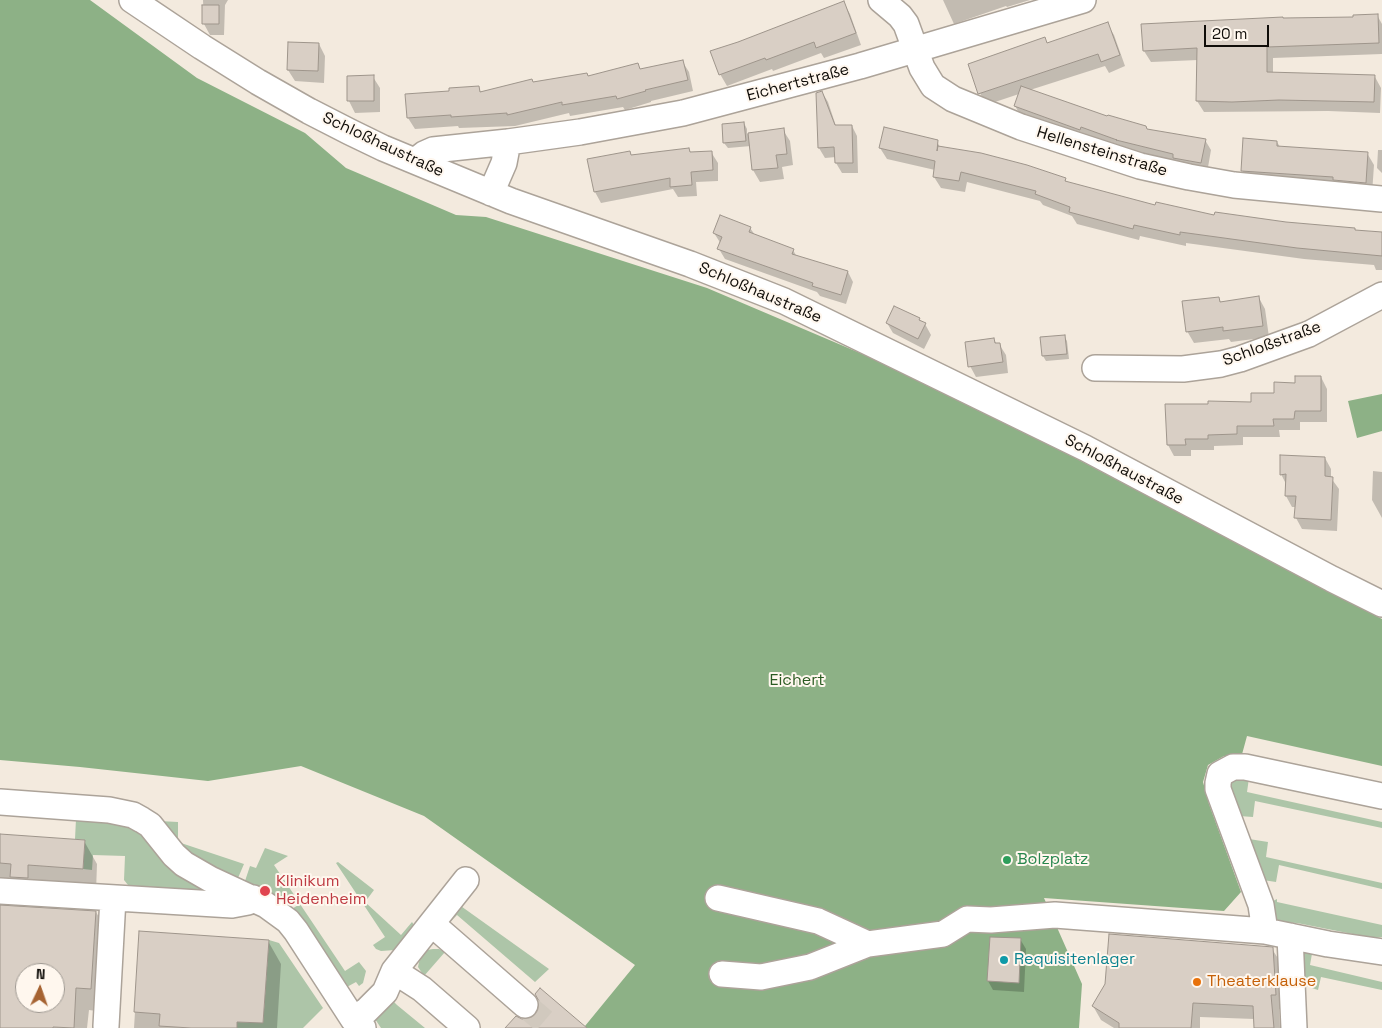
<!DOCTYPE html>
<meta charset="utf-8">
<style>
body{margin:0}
#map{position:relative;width:1382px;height:1028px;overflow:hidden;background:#f3eade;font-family:"Space Grotesk",sans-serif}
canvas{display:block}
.north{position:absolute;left:15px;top:963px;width:50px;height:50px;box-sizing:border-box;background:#fff7ee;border:1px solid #9f9992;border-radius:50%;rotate:3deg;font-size:14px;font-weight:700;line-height:20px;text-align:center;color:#100d09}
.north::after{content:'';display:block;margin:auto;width:18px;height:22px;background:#a66332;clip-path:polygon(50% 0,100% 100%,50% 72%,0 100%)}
.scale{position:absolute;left:1204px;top:25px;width:65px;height:22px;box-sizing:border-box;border:2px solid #100d09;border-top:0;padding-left:6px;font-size:15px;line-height:18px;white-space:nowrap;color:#100d09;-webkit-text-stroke:4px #fff7ee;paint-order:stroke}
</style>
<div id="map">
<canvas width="1382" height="1028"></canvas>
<div class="north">N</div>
<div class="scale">20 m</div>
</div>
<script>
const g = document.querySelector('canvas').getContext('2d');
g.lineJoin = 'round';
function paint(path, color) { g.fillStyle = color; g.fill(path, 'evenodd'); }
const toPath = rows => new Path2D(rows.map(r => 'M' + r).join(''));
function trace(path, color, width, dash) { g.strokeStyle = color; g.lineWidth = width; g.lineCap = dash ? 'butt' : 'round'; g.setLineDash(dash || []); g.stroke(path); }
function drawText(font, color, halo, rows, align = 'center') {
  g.font = font + ' "Space Grotesk",sans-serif'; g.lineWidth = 4; g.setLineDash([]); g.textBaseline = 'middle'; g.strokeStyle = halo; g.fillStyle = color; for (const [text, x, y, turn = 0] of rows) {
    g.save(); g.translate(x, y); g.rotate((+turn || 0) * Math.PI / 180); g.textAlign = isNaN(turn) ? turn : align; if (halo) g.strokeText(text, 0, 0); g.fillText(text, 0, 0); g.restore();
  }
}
const green = toPath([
 [1233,777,1249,778,1247,792,1382,822,1382,828,1255,801,1253,817,1239,816,1226,789],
 [76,819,128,824,218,893,136,890,128,885,124,880,125,856,93,855,92,870,83,869,85,840,75,839],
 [159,821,178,822,178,842,244,864,238,878,192,858],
 [1249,839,1268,842,1266,857,1382,883,1382,889,1279,865,1276,882,1263,880],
 [265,848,288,856,274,865,297,899,287,907,264,890,245,881,250,866,256,868],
 [338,862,374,890,365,902,401,935,412,922,414,925,414,930,395,950,381,951,376,949,373,945,385,937,336,863],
 [1277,899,1277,902,1382,925,1382,937,1373,938,1297,923,1279,922,1272,919,1269,903],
 [300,904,345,971,359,962,366,971,363,983,359,986,356,982,345,988,290,910],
 [458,904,549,969,535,982,457,915,446,926],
 [269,940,279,943,323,1008,303,1028,237,1028,237,1022,263,1023],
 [1313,948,1310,965,1382,982,1382,990,1321,977,1318,990,1306,986,1303,982,1301,954,1306,949],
 [433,949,439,949,445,952,424,976,418,967,419,962,422,955,427,950],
 [389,997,397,1005,425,1028,381,1028,371,1013]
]);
const forest = toPath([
 [0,0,90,0,197,78,305,133,346,168,456,215,486,217,707,288,940,387,1382,619,1382,766,1247,736,1241,758,1224,756,1208,765,1203,782,1209,804,1241,892,1224,911,1044,898,1082,984,1079,1028,587,1028,585,1026,635,965,424,816,301,766,208,781,80,767,0,760],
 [1382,394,1382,431,1357,438,1348,401]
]);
const shadow = toPath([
 [203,0,228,0,225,5,224,35,210,35,204,24],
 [943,0,1030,0,1007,7,1006,6,954,24],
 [844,3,850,14,861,45,824,58,821,53,773,71,772,69,727,86,720,74],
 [1377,15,1382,24,1382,54,1273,58,1273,74,1375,77,1381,88,1380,113,1328,111,1204,112,1197,101,1198,60,1151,62,1144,51,1284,20,1354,18],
 [1107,24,1114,35,1125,66,1109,73,1105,66,1030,90,1147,130,1205,140,1211,150,1207,173,1123,150,1021,116,1015,106,1019,94,986,105,980,93,1048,44],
 [319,44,325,56,324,83,295,81,288,70],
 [682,61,689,72,693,91,651,101,651,102,625,110,623,107,570,116,569,113,515,126,459,128,458,126,415,129,408,118,451,92,478,88,481,92,533,83,641,70],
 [348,77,373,77,380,88,380,112,355,113,349,101],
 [822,92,828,102,836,126,852,126,857,136,858,173,842,173,836,163,836,157,825,158,819,148],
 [744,123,747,129,747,134,783,130,790,141,793,165,782,167,784,179,760,182,753,170,751,146,728,148,724,143],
 [937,142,940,147,1065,179,1067,183,1156,207,1215,216,1355,229,1356,232,1382,234,1382,270,1376,270,1374,265,1304,259,1186,243,1186,246,1140,236,1139,240,1077,224,1072,216,1043,205,1040,201,967,182,965,192,941,188,934,177,935,170,887,159,880,148],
 [1277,142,1280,147,1367,153,1374,165,1372,194,1249,182,1242,170],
 [689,149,691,153,711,152,718,163,718,181,696,182,697,196,678,197,673,189,601,203,595,192,589,160],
 [1378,150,1382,150,1382,173,1377,168],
 [750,228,755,235,793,250,797,257,848,272,853,282,846,304,820,296,817,292,725,259,719,249,721,244,714,233],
 [1219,298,1221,303,1259,298,1265,309,1269,337,1231,342,1229,339,1194,343,1187,331],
 [895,308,919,319,925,324,931,335,924,349,893,333,887,323],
 [1064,336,1067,341,1069,359,1046,361,1043,356,1042,338],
 [993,339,997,344,999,344,1006,355,1008,373,976,377,970,366],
 [1321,377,1327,389,1327,422,1300,422,1300,430,1279,430,1280,437,1243,437,1243,445,1214,446,1214,450,1191,450,1191,456,1174,456,1168,445,1252,403,1296,384],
 [1325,458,1331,469,1331,478,1339,489,1337,531,1302,529,1296,518,1296,507,1292,507,1286,496,1286,484,1281,474],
 [1373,471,1382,472,1382,518,1372,500],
 [0,835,84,841,97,864,96,892,0,885],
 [0,907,96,912,109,935,104,1012,89,1010,87,1028,0,1028],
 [25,973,55,973,55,1003,25,1003],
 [140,932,268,941,281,964,277,1028,134,1028],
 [1020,939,1026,949,1024,992,993,990,988,981],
 [1272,949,1281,963,1284,1009,1279,1009,1280,1028,1254,1028,1254,1019,1200,1017,1200,1028,1114,1028,1101,1020,1093,1006]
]);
const building = toPath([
 [844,1,856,33,816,48,814,42,766,60,765,58,719,75,710,51,738,42,844,1],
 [202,5,219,5,219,24,202,24,202,5],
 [1378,14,1379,43,1267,47,1267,72,1375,75,1374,102,1279,100,1232,102,1196,101,1197,48,1143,51,1141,24,1283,17,1283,18,1353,17,1353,15,1378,14],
 [1108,22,1120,55,1101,62,1098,54,978,94,968,64,1045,37,1047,43,1108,22],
 [288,42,319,43,318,71,287,70,288,42],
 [683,60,688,80,645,90,646,91,617,99,616,96,562,105,562,102,507,115,507,113,451,117,451,115,407,118,405,94,449,91,449,88,479,86,480,92,532,79,533,82,587,73,588,76,638,63,640,69,683,60],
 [374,75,374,101,347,101,347,76,374,75],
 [1021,86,1107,116,1108,115,1146,126,1147,129,1206,139,1201,163,1173,158,1173,154,1116,140,1117,140,1081,127,1080,130,1014,106,1021,86],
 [822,91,835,125,852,125,853,163,835,163,834,147,818,148,816,93,822,91],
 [744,122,746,141,723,143,722,124,744,122],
 [884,127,938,140,937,151,938,146,981,153,1027,165,1066,178,1065,181,1155,205,1156,202,1214,215,1215,212,1286,222,1355,228,1355,230,1382,232,1382,256,1297,248,1180,232,1180,235,1134,225,1133,229,1069,212,1070,207,1035,194,1036,191,961,172,959,181,933,177,935,161,879,148,884,127],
 [784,128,787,154,776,155,778,168,752,170,748,133,784,128],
 [1243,138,1277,141,1277,146,1368,152,1366,183,1333,180,1333,177,1241,171,1243,138],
 [689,148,690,152,712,151,713,170,691,172,692,185,670,187,670,178,594,192,587,159,630,151,631,155,689,148],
 [720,215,751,227,749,232,794,249,792,254,848,271,841,295,812,286,813,283,717,249,722,237,713,233,720,215],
 [1259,296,1263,326,1223,331,1223,327,1186,332,1182,301,1219,297,1220,302,1259,296],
 [894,306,920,318,919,320,926,323,918,339,886,323,894,306],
 [1065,335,1067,354,1042,356,1040,337,1065,335],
 [994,338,995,343,1000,343,1003,362,968,367,965,342,994,338],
 [1295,376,1321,376,1321,411,1295,411,1294,419,1273,419,1274,426,1237,426,1237,434,1208,435,1208,439,1185,439,1186,445,1167,445,1165,404,1208,404,1208,401,1251,402,1251,393,1274,393,1274,382,1295,383,1295,376],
 [1280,455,1325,457,1325,476,1333,477,1331,520,1294,518,1296,496,1285,496,1286,474,1280,475,1280,455],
 [0,834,85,840,83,869,28,865,28,878,10,877,11,864,0,863,0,834],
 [0,905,96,911,91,989,76,988,74,1028,53,1027,53,1028,0,1028,0,905],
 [25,973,55,973,55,1003,25,1003,25,973],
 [139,931,269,940,263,1023,237,1022,237,1028,191,1028,159,1026,160,1014,134,1012,139,931],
 [1109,934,1273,947,1276,995,1271,995,1274,1028,1254,1028,1253,1006,1193,1003,1191,1028,1119,1028,1119,1023,1092,1006,1105,984,1109,934],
 [990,937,1021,938,1019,983,987,981,990,937],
 [540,988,587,1028,505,1028,516,1016,522,1019,529,1019,536,1014,539,1007,539,1001,535,994,540,988]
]);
const minorTunnel = toPath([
 [525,1005,552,1028]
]);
const minor = toPath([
 [132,0,202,47,258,82,309,111,350,132,383,148,511,201,690,264,784,301,1085,448,1332,579,1382,604],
 [881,0,900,16,906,24,922,68,933,86,953,99,1021,127,1140,166,1189,177,1234,185,1382,199],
 [415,161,424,154,433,150,508,142],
 [491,193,504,163,508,142,580,132,683,113,860,66,1083,0],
 [1095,368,1183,369,1221,364,1240,359,1309,334,1382,295],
 [0,802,109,810,133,815,142,820,150,825,174,855,184,864,210,879,266,905,288,921,296,931,353,1019,363,1028],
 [0,891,232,905,248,902,253,898],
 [718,898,818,921,868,944],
 [432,924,525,1005],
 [1265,931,1261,905,1218,789,1218,783,1220,774,1233,767,1245,767,1382,796],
 [1290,936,1294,1028],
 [394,971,422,989,467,1028],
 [722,974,761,977,810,967,868,944,943,934,967,919,991,920,1055,915,1265,931,1328,944,1382,952],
 [353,1019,366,1011,385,992,394,971,466,880],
 [106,1026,113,898]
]);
const markers = [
 [1007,860,5,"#2e9e5b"],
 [265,891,6,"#e0444e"],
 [1004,960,5,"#0f9aa8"],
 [1197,982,5,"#e8710a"]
];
const streetNames = [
 ["Eichertstraße",798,83,-15],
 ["Schloßhaustraße",383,145,25],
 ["Hellensteinstraße",1102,152,17],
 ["Schloßhaustraße",760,293,23],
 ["Schloßstraße",1272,344,-20],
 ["Schloßhaustraße",1124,470,28]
];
const parkNames = [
 ["Eichert",797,681]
];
const leisureNames = [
 ["Bolzplatz",1017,860]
];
const healthNames = [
 ["Klinikum",276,882],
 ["Heidenheim",276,900]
];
const cultureNames = [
 ["Requisitenlager",1014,960]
];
const foodNames = [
 ["Theaterklause",1207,982]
];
paint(green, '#adc5a8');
paint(forest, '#8db186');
paint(shadow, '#0003');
paint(building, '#d9cfc5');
trace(building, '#9e958b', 1);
trace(minorTunnel, '#d1c9be', 25, [25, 12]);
trace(minor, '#aca399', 28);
trace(minor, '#fff', 25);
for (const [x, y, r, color] of markers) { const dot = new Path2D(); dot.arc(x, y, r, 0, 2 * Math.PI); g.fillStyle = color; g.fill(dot); trace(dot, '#fff7ee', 2); }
drawText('16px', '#100d09', '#fff7ee', streetNames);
drawText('16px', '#2b5b22', '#fff7ee', parkNames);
drawText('16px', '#27864d', '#fff7ee', leisureNames, 'left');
drawText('16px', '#be3a42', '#fff7ee', healthNames, 'left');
drawText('16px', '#0d838f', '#fff7ee', cultureNames, 'left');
drawText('16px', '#c56008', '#fff7ee', foodNames, 'left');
</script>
